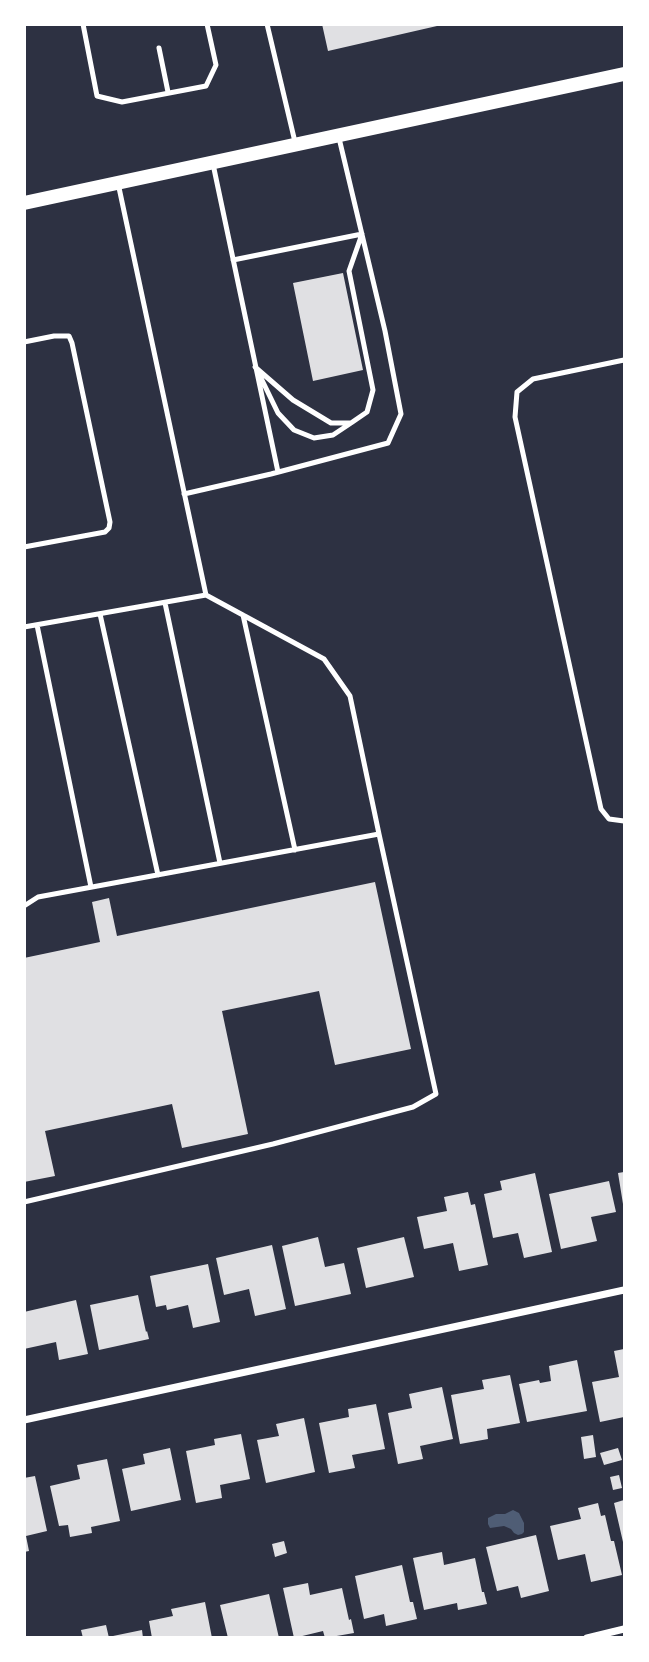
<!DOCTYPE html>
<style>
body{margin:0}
#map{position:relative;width:649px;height:1662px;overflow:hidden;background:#2d3142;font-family:"Zilla Slab",serif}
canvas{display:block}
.frame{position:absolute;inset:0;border:26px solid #fff;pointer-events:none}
</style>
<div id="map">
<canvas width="649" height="1662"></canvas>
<div class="frame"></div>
</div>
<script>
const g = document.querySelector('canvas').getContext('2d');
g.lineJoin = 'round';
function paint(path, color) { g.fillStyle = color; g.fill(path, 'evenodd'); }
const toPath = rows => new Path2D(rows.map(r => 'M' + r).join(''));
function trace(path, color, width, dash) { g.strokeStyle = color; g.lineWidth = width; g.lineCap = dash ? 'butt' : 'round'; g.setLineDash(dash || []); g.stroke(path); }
const water = toPath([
 [513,1510,519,1513,524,1523,524,1532,522,1534,518,1535,514,1533,511,1529,504,1526,490,1528,488,1524,488,1518,496,1514,505,1514]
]);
const building = toPath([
 [322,24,437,24,437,26,328,51],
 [343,273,363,370,313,381,293,283],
 [375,882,411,1049,335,1065,319,991,222,1011,248,1134,182,1148,172,1104,45,1131,55,1176,24,1182,24,958,100,942,92,902,109,898,117,936],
 [624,1172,624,1204,623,1204,618,1173],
 [535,1173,552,1252,524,1258,518,1233,493,1238,484,1194,502,1190,500,1181],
 [609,1181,616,1212,591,1217,597,1241,561,1249,549,1194],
 [468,1192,471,1205,475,1204,488,1265,459,1271,453,1243,424,1249,417,1217,447,1211,444,1197],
 [318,1237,325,1267,344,1263,351,1294,295,1306,282,1246],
 [404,1237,414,1277,366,1288,357,1248],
 [272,1245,286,1309,255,1316,249,1289,224,1295,216,1258],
 [208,1264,220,1322,193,1328,188,1305,167,1310,166,1305,156,1307,150,1276],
 [138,1295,146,1332,147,1331,149,1339,99,1350,90,1305],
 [76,1300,88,1354,59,1360,56,1342,24,1349,24,1312],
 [624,1349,624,1417,600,1422,592,1382,619,1377,614,1351],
 [577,1360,587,1411,527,1422,519,1384,539,1380,540,1383,551,1381,549,1366],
 [510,1375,520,1423,487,1429,488,1439,460,1444,451,1395,484,1389,482,1380],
 [442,1387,453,1439,420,1446,423,1459,398,1464,388,1413,412,1408,409,1394],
 [376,1404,385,1449,352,1455,355,1468,329,1473,319,1423,349,1417,348,1409],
 [304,1418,315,1472,266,1483,257,1440,279,1436,276,1424],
 [241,1434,250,1479,220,1485,222,1498,196,1503,186,1451,215,1445,214,1439],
 [593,1435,596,1457,584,1459,581,1437],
 [170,1448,181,1500,131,1511,122,1469,145,1464,143,1454],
 [618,1448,622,1460,604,1465,600,1453],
 [107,1459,120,1521,91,1527,92,1533,70,1537,68,1525,59,1526,50,1486,80,1479,77,1465],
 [619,1475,622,1488,613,1490,610,1477],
 [35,1476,47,1531,26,1536,29,1551,24,1552,24,1478],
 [624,1500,624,1542,623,1542,614,1503],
 [598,1503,601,1516,605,1515,611,1541,614,1541,622,1575,591,1582,585,1554,558,1560,550,1526,581,1519,578,1508],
 [536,1535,549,1591,521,1598,518,1586,497,1591,486,1547],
 [284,1541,287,1553,275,1557,272,1544],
 [442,1552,444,1565,475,1558,482,1592,484,1592,487,1604,458,1610,457,1603,424,1610,413,1558],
 [402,1565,410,1602,413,1602,417,1619,386,1626,384,1614,364,1619,355,1576],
 [308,1583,310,1595,342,1588,349,1620,351,1619,354,1633,325,1638,323,1631,294,1638,283,1588],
 [269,1594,279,1638,228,1638,220,1605],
 [205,1602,212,1638,152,1638,149,1621,173,1616,171,1609],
 [106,1625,109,1638,83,1638,81,1630],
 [142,1630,143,1638,114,1638,113,1636]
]);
const service = toPath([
 [83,24,97,96,122,102,206,86,216,65,207,24],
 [267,24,295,142],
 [159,48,168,92],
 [213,164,278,472],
 [118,183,206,595],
 [233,260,362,234],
 [24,342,54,336,69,336,72,343,110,522,109,528,105,532,24,547],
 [624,360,533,379,517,392,515,417,601,809,609,819,624,821],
 [255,367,293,400,331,423,351,423,367,412,373,390,349,271,362,234],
 [260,376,278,413,294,430,314,438,333,435,351,423],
 [184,494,271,474,388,443,401,414,385,331,339,138],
 [165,603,220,863],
 [100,614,158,875],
 [243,615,295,850],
 [37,625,91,887],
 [24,627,206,595,324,659,350,696,379,834,38,897,24,906],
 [24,1202,273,1144,413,1107,436,1094,379,834]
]);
const minor = toPath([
 [24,1420,624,1290],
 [587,1638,624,1629]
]);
const secondary = toPath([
 [24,203,624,74]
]);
paint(water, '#4f5d75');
paint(building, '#e0e0e3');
trace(service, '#fff', 5);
trace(minor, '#fff', 7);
trace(secondary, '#fff', 14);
</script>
